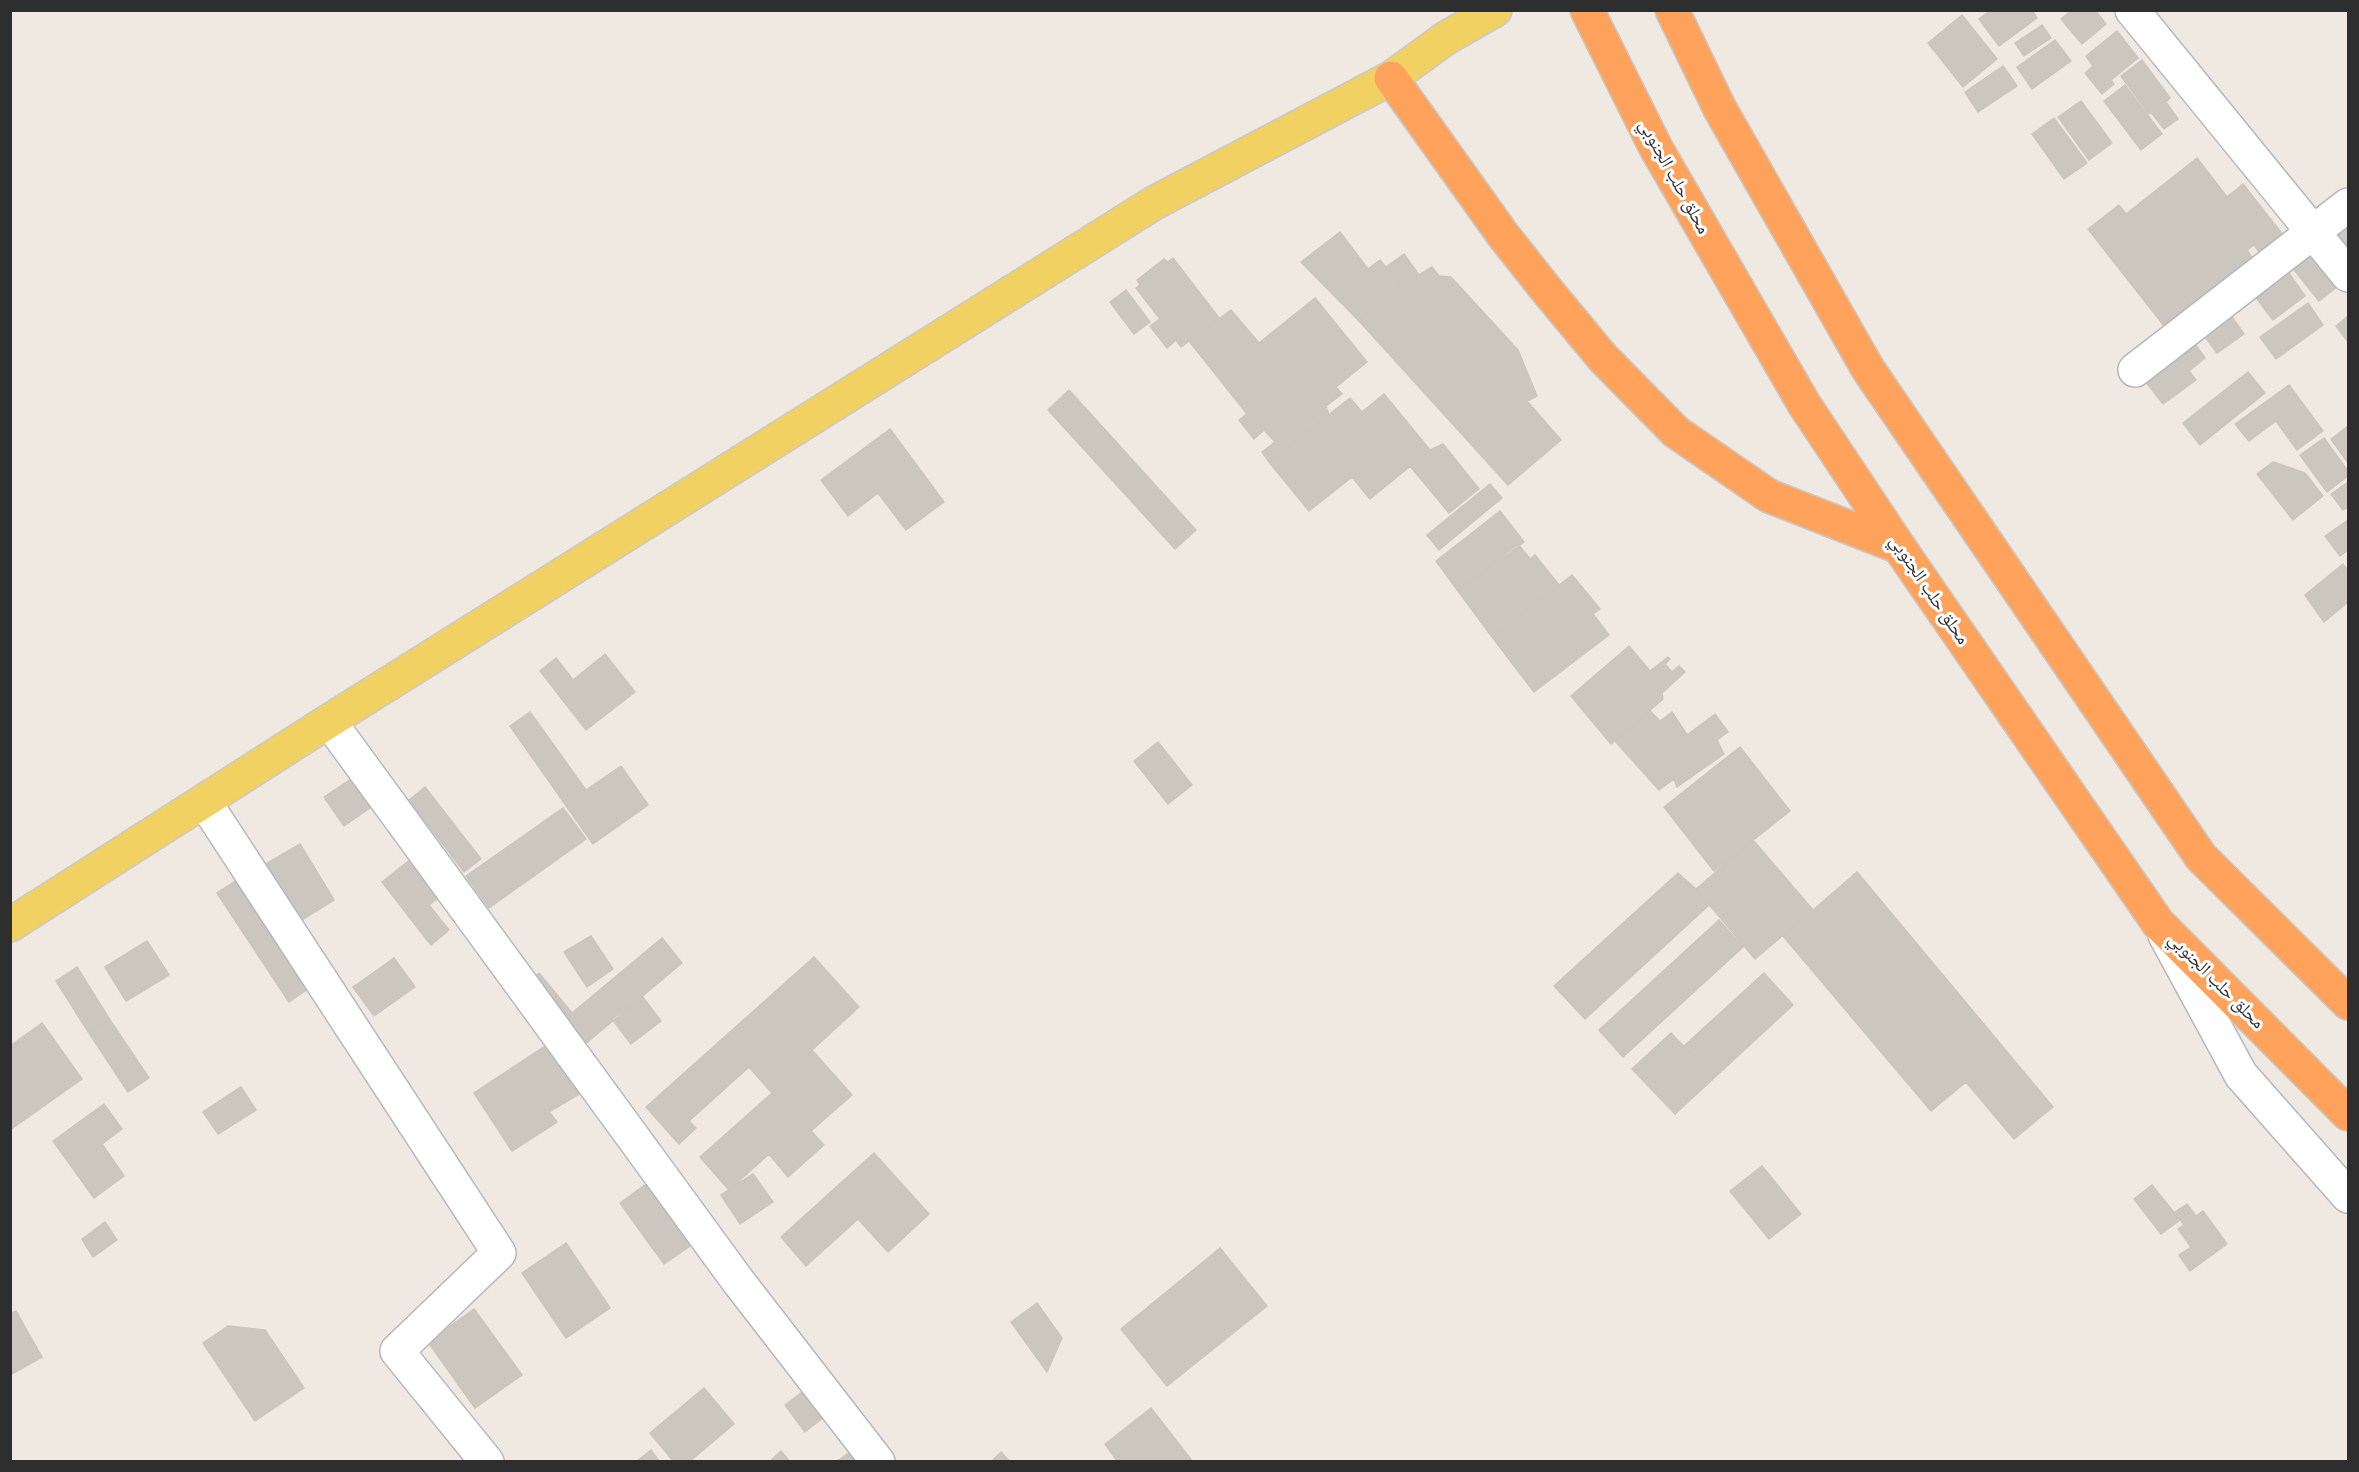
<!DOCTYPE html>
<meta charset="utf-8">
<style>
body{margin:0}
#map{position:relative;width:2359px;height:1472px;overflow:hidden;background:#efe9e1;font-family:"Noto Sans",sans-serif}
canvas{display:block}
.frame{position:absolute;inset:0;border:12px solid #2e2e2e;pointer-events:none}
</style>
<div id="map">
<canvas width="2359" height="1472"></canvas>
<div class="frame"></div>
</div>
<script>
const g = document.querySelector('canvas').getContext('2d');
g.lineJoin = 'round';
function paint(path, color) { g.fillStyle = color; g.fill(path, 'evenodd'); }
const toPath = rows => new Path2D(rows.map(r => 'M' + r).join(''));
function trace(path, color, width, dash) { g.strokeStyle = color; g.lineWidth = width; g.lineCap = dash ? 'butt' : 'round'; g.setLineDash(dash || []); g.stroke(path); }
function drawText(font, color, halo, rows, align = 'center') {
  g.font = font + ' "Noto Sans","Noto Naskh Arabic",sans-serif'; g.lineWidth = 6; g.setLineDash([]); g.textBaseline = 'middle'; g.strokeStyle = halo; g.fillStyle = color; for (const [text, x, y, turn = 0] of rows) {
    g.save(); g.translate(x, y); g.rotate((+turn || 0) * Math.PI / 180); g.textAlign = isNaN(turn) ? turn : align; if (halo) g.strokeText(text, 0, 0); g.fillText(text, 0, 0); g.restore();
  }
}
const building = toPath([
 [1991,10,2032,10,2037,18,1999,46,1979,19,1991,10],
 [2072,10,2095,10,2106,24,2082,44,2061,19,2072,10],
 [1962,15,1997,59,1963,87,1928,43,1962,15],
 [2042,25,2051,38,2024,56,2015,43,2042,25],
 [2117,31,2138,58,2111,80,2114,84,2102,94,2085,73,2093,66,2086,56,2117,31],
 [2055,40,2071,61,2032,89,2017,67,2055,40],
 [2142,60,2170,98,2166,102,2178,119,2164,129,2151,112,2149,114,2121,76,2142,60],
 [2003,66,2017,86,1978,112,1965,92,2003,66],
 [2125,85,2162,134,2141,150,2104,101,2125,85],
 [2081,101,2112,143,2089,160,2058,117,2081,101],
 [2054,118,2087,163,2064,179,2032,134,2054,118],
 [2197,158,2227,197,2243,184,2283,235,2260,253,2254,245,2247,250,2253,259,2165,327,2088,229,2119,205,2126,214,2197,158],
 [2348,228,2348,257,2334,238,2348,228],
 [1340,232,1368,269,1380,260,1401,286,1359,321,1301,262,1340,232],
 [2310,252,2337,287,2319,301,2291,266,2310,252],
 [1404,254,1419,275,1432,267,1439,276,1451,277,1518,350,1537,396,1527,401,1561,440,1508,485,1359,321,1401,286,1386,267,1404,254],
 [1173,258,1219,318,1181,347,1176,340,1167,348,1150,326,1160,319,1136,288,1140,285,1137,280,1164,259,1168,262,1173,258],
 [2286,269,2305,296,2273,320,2254,295,2286,269],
 [1126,290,1150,322,1134,334,1110,302,1126,290],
 [1315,298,1367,362,1336,387,1342,394,1326,406,1329,415,1269,462,1262,452,1275,442,1264,430,1254,439,1239,420,1247,414,1189,341,1231,310,1259,343,1315,298],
 [2308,303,2323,325,2276,359,2260,337,2308,303],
 [2348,316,2348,342,2336,326,2348,316],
 [2232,317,2244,334,2217,353,2205,337,2232,317],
 [2195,344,2205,358,2189,371,2196,380,2163,404,2146,382,2195,344],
 [2248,372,2265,393,2200,445,2183,423,2248,372],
 [2289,385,2323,431,2297,450,2276,421,2249,441,2235,424,2289,385],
 [1069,390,1196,530,1175,549,1048,410,1069,390],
 [1384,394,1430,450,1370,499,1352,477,1309,511,1269,462,1350,398,1362,412,1384,394],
 [2348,426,2348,463,2331,439,2348,426],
 [890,429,944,502,906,530,878,493,848,516,821,480,890,429],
 [2324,438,2348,471,2348,476,2327,492,2300,455,2324,438],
 [1443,444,1479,489,1449,513,1410,466,1430,450,1443,444],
 [2273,462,2305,473,2323,496,2293,520,2257,474,2273,462],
 [2348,482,2348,507,2343,510,2331,494,2348,482],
 [1490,484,1502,498,1439,550,1427,535,1490,484],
 [1500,511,1524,542,1458,591,1436,561,1500,511],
 [2348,520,2348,550,2340,556,2325,536,2348,520],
 [1518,544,1530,559,1535,555,1559,585,1492,637,1458,591,1518,544],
 [2343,564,2348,571,2348,602,2324,622,2305,595,2343,564],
 [1572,575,1600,609,1593,614,1609,635,1534,692,1492,637,1572,575],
 [1629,646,1650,671,1668,657,1670,659,1665,664,1672,672,1679,666,1685,672,1662,693,1663,699,1611,744,1571,696,1629,646],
 [605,654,635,692,586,730,540,671,556,658,573,680,605,654],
 [1650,711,1660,721,1672,712,1687,735,1715,714,1728,732,1717,740,1724,754,1677,787,1674,779,1659,790,1615,741,1650,711],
 [530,712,586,790,621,766,648,805,593,844,510,726,530,712],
 [1158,742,1192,785,1168,804,1134,761,1158,742],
 [1740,747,1790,811,1714,871,1664,807,1740,747],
 [354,777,373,806,344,826,324,797,354,777],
 [425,787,481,859,464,872,409,800,425,787],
 [563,808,586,839,489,908,466,876,563,808],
 [1753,840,1813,910,1755,959,1696,889,1753,840],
 [300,844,334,900,300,921,266,864,300,844],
 [411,859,441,896,429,905,449,930,431,945,382,882,411,859],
 [1857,872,2053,1107,2014,1139,1966,1082,1931,1111,1783,936,1857,872],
 [1678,873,1696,889,1708,906,1585,1019,1554,986,1678,873],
 [239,879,311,987,289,1002,217,893,239,879],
 [1719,920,1743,947,1623,1057,1599,1030,1719,920],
 [591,936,613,969,587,987,564,952,591,936],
 [662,938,682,963,584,1045,530,980,539,973,572,1013,662,938],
 [147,941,169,975,126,1001,105,967,147,941],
 [814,957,859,1007,812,1050,852,1095,811,1131,824,1145,788,1177,769,1154,729,1190,700,1157,772,1093,749,1067,689,1121,696,1128,679,1144,646,1107,814,957],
 [394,958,415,987,374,1016,353,987,394,958],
 [77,967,110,1020,89,1033,56,981,77,967],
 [1764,973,1793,1005,1714,1078,1684,1046,1764,973],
 [642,996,661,1021,631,1044,612,1019,642,996],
 [110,1020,149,1078,128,1092,89,1033,110,1020],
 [42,1023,82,1079,10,1130,10,1046,42,1023],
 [1671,1033,1714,1078,1675,1114,1632,1069,1671,1033],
 [547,1045,579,1094,549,1112,557,1122,512,1151,474,1093,547,1045],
 [241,1087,256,1110,218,1134,203,1112,241,1087],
 [104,1104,122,1129,102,1144,124,1176,94,1198,53,1141,104,1104],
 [874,1153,929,1214,888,1252,858,1219,806,1266,781,1237,874,1153],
 [1762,1166,1801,1214,1769,1239,1730,1191,1762,1166],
 [753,1174,773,1202,740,1224,721,1195,753,1174],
 [646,1184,690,1246,664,1264,620,1203,646,1184],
 [2152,1185,2180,1220,2161,1234,2134,1199,2152,1185],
 [2187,1204,2196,1216,2203,1211,2227,1244,2190,1271,2179,1255,2191,1247,2178,1229,2184,1225,2175,1212,2187,1204],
 [105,1222,117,1240,93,1257,82,1239,105,1222],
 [566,1243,610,1308,566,1338,522,1273,566,1243],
 [1220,1248,1267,1306,1167,1386,1121,1329,1220,1248],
 [1037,1303,1062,1338,1047,1372,1011,1322,1037,1303],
 [474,1309,522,1375,475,1408,428,1342,474,1309],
 [16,1311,42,1357,10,1375,10,1314,16,1311],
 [228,1326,265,1330,304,1388,255,1421,203,1343,228,1326],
 [704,1388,734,1424,689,1462,674,1462,650,1433,704,1388],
 [805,1390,825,1416,805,1432,785,1405,805,1390],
 [1151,1408,1193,1462,1118,1462,1105,1444,1151,1408],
 [855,1448,864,1462,836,1462,855,1448],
 [651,1450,660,1462,636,1462,651,1450],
 [781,1451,790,1462,769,1462,781,1451],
 [1001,1452,1010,1462,991,1462,1001,1452]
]);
const street = toPath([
 [2132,10,2348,275],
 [2135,370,2348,205],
 [329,721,738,1281,878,1462],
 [204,801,499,1253,397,1351,487,1462],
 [2165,935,2241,1075,2348,1196]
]);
const primary = toPath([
 [10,925,329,721,1154,203,1391,78,1446,38,1495,10]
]);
const highway = toPath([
 [1587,10,1656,148,1804,404,1899,547,2158,923,2348,1114],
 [1672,10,1720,109,1868,369,2201,857,2348,1003],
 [1391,78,1503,235,1549,293,1603,358,1676,432,1769,496,1899,547]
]);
const streetNames = [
 ["محلق حلب الجنوبي",1674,177,61],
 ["محلق حلب الجنوبي",1929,590,56],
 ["محلق حلب الجنوبي",2216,981,45]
];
paint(building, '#cbc7bf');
trace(building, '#cbc5ba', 1.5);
trace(street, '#b4b7c1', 36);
trace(primary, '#c9c9c9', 36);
trace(highway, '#c9c9c9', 36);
trace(street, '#fff', 33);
trace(primary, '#f2d163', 33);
trace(highway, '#ffa35c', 33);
drawText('18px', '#2e2e2e', '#fff', streetNames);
</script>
